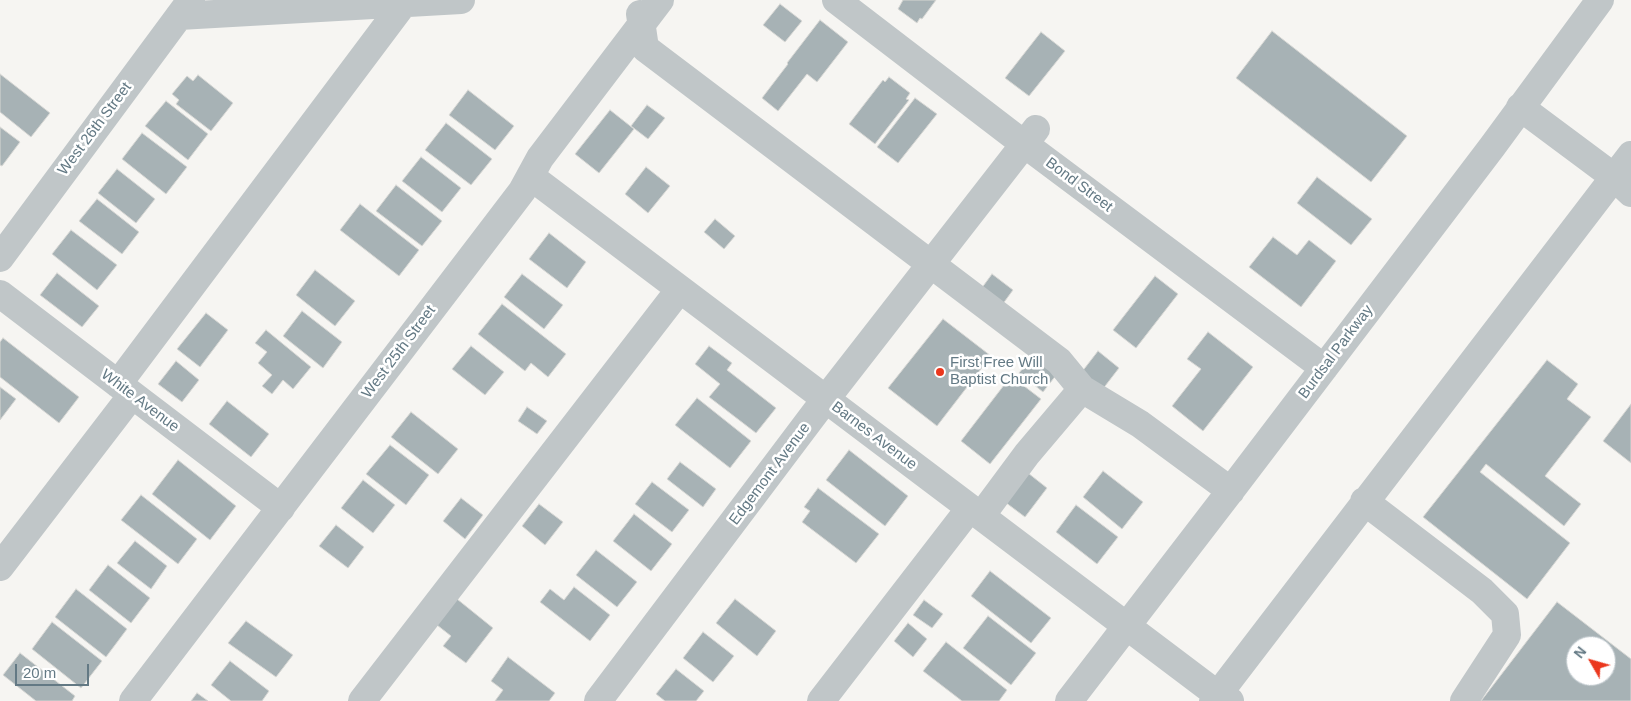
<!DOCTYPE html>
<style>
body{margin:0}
#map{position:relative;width:1631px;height:701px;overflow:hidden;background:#f6f5f2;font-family:Arial,sans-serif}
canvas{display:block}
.north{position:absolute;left:1566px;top:636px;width:50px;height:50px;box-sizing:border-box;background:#fff;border:1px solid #c1c9ce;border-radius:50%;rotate:308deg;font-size:14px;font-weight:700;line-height:20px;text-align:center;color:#637984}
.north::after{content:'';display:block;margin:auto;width:18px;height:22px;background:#eb371d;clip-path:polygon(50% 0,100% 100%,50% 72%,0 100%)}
.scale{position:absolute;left:15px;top:664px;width:74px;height:22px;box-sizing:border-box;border:2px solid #637984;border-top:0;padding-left:6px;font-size:15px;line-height:18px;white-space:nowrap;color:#637984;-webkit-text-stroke:4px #fff;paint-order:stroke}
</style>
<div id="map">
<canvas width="1631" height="701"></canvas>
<div class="north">N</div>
<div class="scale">20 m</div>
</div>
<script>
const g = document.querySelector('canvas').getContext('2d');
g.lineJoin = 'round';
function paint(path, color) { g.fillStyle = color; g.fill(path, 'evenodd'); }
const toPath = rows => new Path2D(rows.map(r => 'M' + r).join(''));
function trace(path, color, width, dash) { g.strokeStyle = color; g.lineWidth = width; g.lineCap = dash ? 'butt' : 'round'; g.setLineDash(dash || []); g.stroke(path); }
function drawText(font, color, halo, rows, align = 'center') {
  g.font = font + ' Arial,sans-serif'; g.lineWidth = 5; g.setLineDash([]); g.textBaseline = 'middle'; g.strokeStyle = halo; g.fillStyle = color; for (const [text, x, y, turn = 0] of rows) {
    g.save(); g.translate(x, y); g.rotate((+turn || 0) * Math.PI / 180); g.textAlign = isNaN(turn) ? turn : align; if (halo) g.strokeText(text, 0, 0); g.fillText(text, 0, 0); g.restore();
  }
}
const building = toPath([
 [903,0,936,0,922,19,920,18,917,23,898,9,903,0],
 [780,4,802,21,785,42,763,25,780,4],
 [820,20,848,42,817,82,807,74,778,111,762,98,788,64,787,63,820,20],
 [1272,31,1407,136,1371,182,1236,78,1272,31],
 [1041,32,1065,51,1029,96,1005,78,1041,32],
 [0,74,50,113,31,137,0,112,0,74],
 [198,75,233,103,211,131,176,104,179,100,172,94,187,76,193,81,198,75],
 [889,77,910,93,906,99,909,100,875,144,849,124,883,80,885,82,889,77],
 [468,90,514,126,495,150,449,115,468,90],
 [915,98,937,114,898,163,877,147,915,98],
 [166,101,208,134,188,160,145,126,166,101],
 [647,105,665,118,648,139,631,126,647,105],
 [610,110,634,129,599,173,575,154,610,110],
 [446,123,492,159,471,185,425,150,446,123],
 [0,127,20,142,2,166,0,165,0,127],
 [142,133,187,167,166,194,122,159,142,133],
 [421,157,461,188,442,212,402,181,421,157],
 [646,167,670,186,648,213,625,194,646,167],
 [117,169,155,199,136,223,98,193,117,169],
 [1317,177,1372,219,1351,245,1297,203,1317,177],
 [396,185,442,221,422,246,376,211,396,185],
 [97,199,139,232,122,254,79,221,97,199],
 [360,204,419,250,399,276,340,230,360,204],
 [715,219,735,236,724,249,704,232,715,219],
 [71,230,117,265,97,290,52,254,71,230],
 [549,233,586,262,567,288,529,259,549,233],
 [1273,237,1297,255,1309,240,1336,261,1301,307,1249,267,1273,237],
 [315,270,355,301,335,326,296,295,315,270],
 [57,273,99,306,82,327,40,295,57,273],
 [522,274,563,305,544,329,504,297,522,274],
 [992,274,1013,290,1002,305,981,289,992,274],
 [1155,276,1178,294,1136,348,1113,330,1155,276],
 [502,304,566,354,548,377,531,363,525,371,478,334,502,304],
 [302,311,342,342,323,368,283,336,302,311],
 [206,313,228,330,200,367,177,349,206,313],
 [943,319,991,356,937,426,888,388,943,319],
 [266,330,311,367,293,389,283,380,272,394,262,386,272,375,258,363,267,352,255,343,266,330],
 [1208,332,1253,367,1203,431,1172,406,1201,369,1187,359,1208,332],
 [3,338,79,397,59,423,0,377,0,342,3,338],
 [471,346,504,372,485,395,452,369,471,346],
 [709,346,732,363,727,370,776,408,756,433,709,397,720,384,695,364,709,346],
 [1098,351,1119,368,1102,390,1081,373,1098,351],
 [1033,356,1057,374,1043,392,1019,373,1033,356],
 [1547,360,1578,384,1567,399,1591,417,1545,476,1581,504,1564,526,1486,464,1480,472,1570,543,1527,599,1423,517,1547,360],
 [176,361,199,380,182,402,158,384,176,361],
 [1011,376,1041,399,990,464,961,441,1011,376],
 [0,387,16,399,0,420,0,387],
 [697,398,751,441,730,468,675,425,697,398],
 [227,401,269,434,251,457,209,424,227,401],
 [1631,404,1631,463,1603,441,1631,404],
 [527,407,547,421,537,434,518,421,527,407],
 [411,412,458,449,438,474,391,437,411,412],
 [390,445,429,475,406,505,366,474,390,445],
 [849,450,908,496,885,526,826,480,849,450],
 [178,460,236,506,210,540,152,494,178,460],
 [680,462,716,489,703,507,667,479,680,462],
 [1103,471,1143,502,1122,529,1083,497,1103,471],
 [1028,473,1047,488,1025,517,1005,502,1028,473],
 [363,480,395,505,373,533,341,508,363,480],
 [652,482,689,510,672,532,635,504,652,482],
 [818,488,879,534,856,563,802,522,810,511,804,507,818,488],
 [141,495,197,539,178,564,121,520,141,495],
 [461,498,483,515,465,539,443,521,461,498],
 [539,504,563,522,545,545,522,526,539,504],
 [1076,505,1118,537,1097,564,1056,532,1076,505],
 [634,514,672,544,651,571,613,541,634,514],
 [336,525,364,547,348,568,319,546,336,525],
 [135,541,167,566,151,589,117,563,135,541],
 [596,550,637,582,617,607,576,575,596,550],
 [108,565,150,598,131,623,89,590,108,565],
 [990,571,1051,618,1031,643,971,596,990,571],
 [574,587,610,615,590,641,540,602,550,589,564,600,574,587],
 [76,589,127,629,106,657,55,617,76,589],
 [457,599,493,628,466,663,443,646,451,636,437,625,457,599],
 [735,599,776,631,757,656,716,623,735,599],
 [924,600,943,614,932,628,913,615,924,600],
 [1557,602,1631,659,1631,701,1481,701,1557,602],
 [1576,646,1606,646,1606,676,1576,676,1576,646],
 [988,616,1036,653,1011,685,963,648,988,616],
 [246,621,293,655,276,677,228,643,246,621],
 [52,622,102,661,81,688,32,649,52,622],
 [908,623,927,639,913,657,894,641,908,623],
 [703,632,734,656,713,682,683,658,703,632],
 [946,642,1007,690,999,701,962,701,923,671,946,642],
 [20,653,75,696,72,701,36,701,3,675,20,653],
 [508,657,555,693,549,701,495,701,503,690,491,681,508,657],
 [230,661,269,691,262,701,231,701,211,685,230,661],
 [676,669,704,691,696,701,665,701,656,694,676,669],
 [197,693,208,701,191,701,197,693]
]);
const minor = toPath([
 [836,0,1011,134,1324,368],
 [640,14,645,48,1059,361,1082,389,1140,424,1231,491],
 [179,16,461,0],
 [1520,107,1614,177,1631,193],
 [530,176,1218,695,1230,701],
 [0,258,191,0],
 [0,294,281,508],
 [118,384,406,0],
 [1364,501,1482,591,1505,614,1507,635,1464,701],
 [981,516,1027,454,1082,389],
 [0,567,132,395],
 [133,701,522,191,540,158,660,0],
 [362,701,680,289],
 [598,701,815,413,1036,129],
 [821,701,970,508],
 [1069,701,1235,485,1492,147,1600,0],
 [1213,701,1631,155]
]);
const markers = [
 [940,372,5,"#eb371d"]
];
const streetNames = [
 ["West 26th Street",95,129,-53],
 ["Bond Street",1079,185,37],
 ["West 25th Street",399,352,-53],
 ["Burdsal Parkway",1336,352,-53],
 ["White Avenue",140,401,37],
 ["Barnes Avenue",874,436,37],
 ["Edgemont Avenue",770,474,-53]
];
const poiNames = [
 ["First Free Will",950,363],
 ["Baptist Church",950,380]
];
paint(building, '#a7b2b5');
trace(building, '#d7d7d4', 1);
trace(minor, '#c0c6c8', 28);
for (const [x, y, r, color] of markers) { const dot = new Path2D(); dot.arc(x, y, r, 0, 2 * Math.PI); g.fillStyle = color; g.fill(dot); trace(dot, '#fff', 2); }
drawText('15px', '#637984', '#fff', streetNames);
drawText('15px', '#637984', '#fff', poiNames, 'left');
</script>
